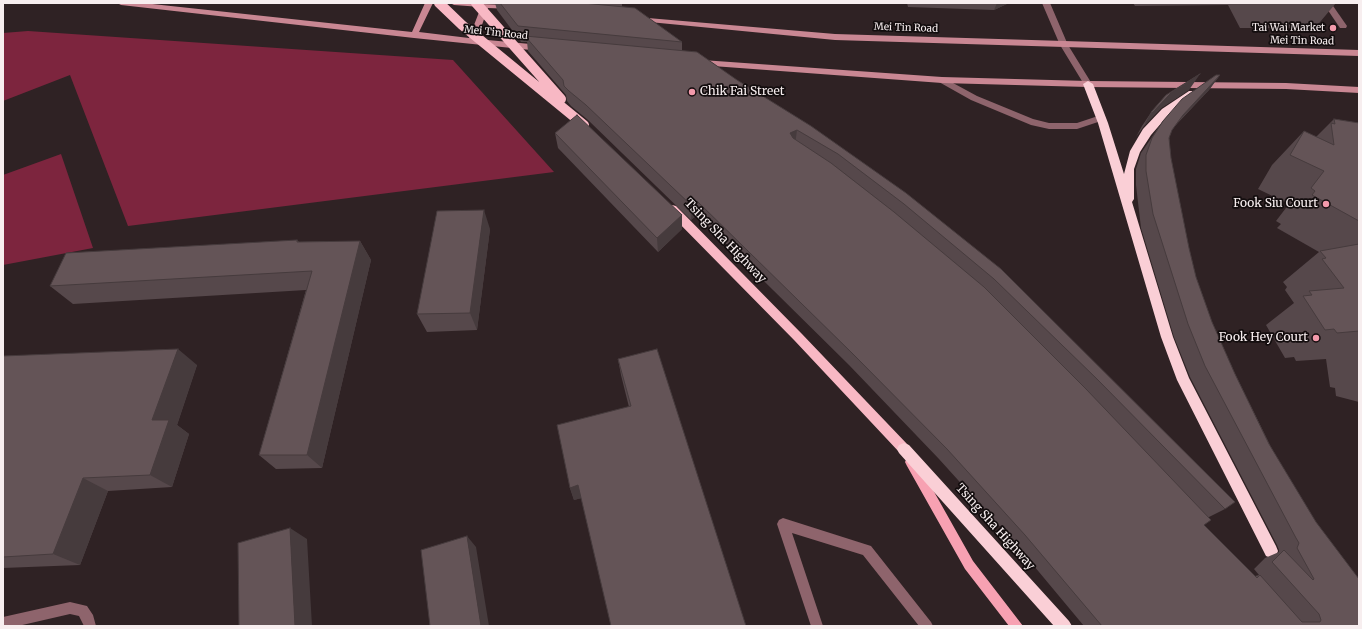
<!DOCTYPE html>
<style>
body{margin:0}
#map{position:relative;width:1362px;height:629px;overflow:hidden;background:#2f2224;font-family:Merriweather,serif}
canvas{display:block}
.frame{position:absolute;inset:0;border:4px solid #f7eeef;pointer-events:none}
</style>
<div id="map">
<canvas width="1362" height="629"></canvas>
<div class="frame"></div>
</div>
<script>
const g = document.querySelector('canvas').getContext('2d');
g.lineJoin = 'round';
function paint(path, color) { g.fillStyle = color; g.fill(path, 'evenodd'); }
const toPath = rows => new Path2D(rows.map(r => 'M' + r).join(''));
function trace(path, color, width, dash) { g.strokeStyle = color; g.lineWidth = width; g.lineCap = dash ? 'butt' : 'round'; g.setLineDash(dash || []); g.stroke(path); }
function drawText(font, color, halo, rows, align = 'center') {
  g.font = font + ' Merriweather,serif'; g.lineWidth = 3.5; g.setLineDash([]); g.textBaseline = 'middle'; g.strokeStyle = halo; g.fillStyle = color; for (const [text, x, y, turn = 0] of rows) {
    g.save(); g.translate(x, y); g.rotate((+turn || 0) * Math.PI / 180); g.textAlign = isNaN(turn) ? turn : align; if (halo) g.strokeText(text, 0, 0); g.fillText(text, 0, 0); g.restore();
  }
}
const forest = toPath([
 [28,31,453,60,554,172,128,226,70,75,3,101,3,33],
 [61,154,93,248,3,265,3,175]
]);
const service = toPath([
 [942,77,977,96,1033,119,1049,123,1077,123,1101,115,1105,118,1104,120,1077,129,1049,129,1031,125,971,100,939,82,938,80,942,77],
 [783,518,871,546,931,622,933,626,919,626,863,555,792,533,823,626,811,626,777,524,779,520,783,518]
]);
const pedestrian = toPath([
 [1323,3,1331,3,1347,26,1346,28,1340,28,1323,3]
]);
const minor = toPath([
 [70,602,87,606,93,615,96,626,84,626,79,616,70,614,18,626,3,626,3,617,70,602]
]);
const tertiary = toPath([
 [1042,3,1050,3,1068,45,1092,84,1091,86,1085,86,1060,45,1042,3]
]);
const secondary = toPath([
 [117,3,143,3,412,32,425,3,433,3,419,32,469,38,481,7,454,5,450,3,510,5,513,5,513,9,488,8,477,39,541,45,545,48,541,51,414,38,121,5,117,3],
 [636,17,835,34,1359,50,1359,56,835,40,639,21,635,19,636,17],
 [702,60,942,77,1088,81,1286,83,1359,87,1359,93,1286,89,1088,87,942,83,699,65,698,63,702,60]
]);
const primary = toPath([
 [911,457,915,458,973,561,1023,626,1009,626,965,569,907,466,905,462,907,458,911,457]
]);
const trunk = toPath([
 [672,205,676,206,802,334,908,445,910,449,908,453,904,455,900,453,794,340,668,212,667,209,668,206,672,205]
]);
const motorway = toPath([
 [1088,81,1093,84,1108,123,1124,174,1130,151,1143,129,1162,109,1189,91,1195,91,1197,93,1170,113,1151,135,1140,152,1134,169,1134,199,1132,202,1173,337,1189,378,1276,546,1278,551,1276,556,1271,558,1266,556,1177,380,1161,337,1098,123,1083,84,1088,81],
 [904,443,909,445,1069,621,1072,626,1054,626,899,453,897,449,899,445,904,443]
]);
const trunkBridge = toPath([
 [439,3,462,25,584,125],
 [476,3,561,99]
]);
const wall = toPath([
 [495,3,622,3,622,7,682,42,682,51,697,52,1001,269,1225,509,1209,517,1204,525,1255,576,1259,575,1254,569,1265,558,1279,552,1279,550,1277,545,1190,377,1174,337,1141,228,1136,185,1136,169,1141,153,1163,121,1220,75,1209,90,1175,126,1172,130,1169,138,1171,158,1189,248,1196,277,1212,322,1235,374,1359,626,1084,626,1014,542,939,459,849,365,697,215,691,220,588,120,571,106,567,101,566,95,528,51,527,42,521,42,497,10],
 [907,3,1009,3,994,10,908,7],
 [1133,3,1336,3,1315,28,1240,28,1228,5,1135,6],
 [1189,90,1161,108,1144,126,1136,137,1142,126,1152,111],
 [1334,119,1359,123,1359,402,1336,396,1335,388,1330,387,1326,359,1296,361,1294,357,1285,358,1266,325,1294,303,1285,290,1287,287,1283,282,1319,252,1277,228,1281,224,1276,221,1289,204,1258,189,1272,165,1304,131,1316,137],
 [555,133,682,215,682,229,658,252,558,148],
 [490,229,477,330,427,332,417,314],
 [297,240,299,242,360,241,371,260,322,468,276,469,259,455,306,290,73,304,50,286],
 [3,356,197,365,177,425,189,434,172,487,108,491,80,565,3,568],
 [618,359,746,626,581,498,574,500,570,488,629,407,621,375]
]);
const shadedWall = toPath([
 [997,3,1009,3,994,10],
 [1200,74,1189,90,1161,108,1144,126,1152,113,1171,93],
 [1220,75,1209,90,1171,129,1183,115],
 [797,130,795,145,790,133],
 [697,201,697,215,691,220,692,206],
 [484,210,490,229,477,330,470,313],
 [682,215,682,229,658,252,657,238],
 [360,241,371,260,322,468,307,455],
 [178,349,197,365,177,425,189,434,172,487,150,475,152,420],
 [83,478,108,491,80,565,53,554],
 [578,485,582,498,574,500,570,488],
 [290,528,307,539,312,626,295,626],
 [467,536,476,547,489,626,481,626]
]);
const building = toPath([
 [500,3,583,3,635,8,682,42,518,26,500,3],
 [525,36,697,52,737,80,811,126,906,193,1001,269,1235,502,1225,509,1097,379,994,279,904,204,838,154,797,130,790,133,793,138,831,163,894,212,984,287,1086,389,1211,520,1204,525,1257,578,1260,575,1302,622,1320,622,1321,620,1319,614,1272,562,1284,550,1313,580,1314,579,1297,548,1299,543,1296,538,1205,366,1188,324,1153,214,1146,171,1146,155,1152,138,1163,121,1182,99,1216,75,1220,75,1183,115,1172,130,1169,138,1171,158,1189,248,1196,277,1212,322,1235,374,1269,444,1316,522,1359,579,1359,626,1102,626,1025,535,947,449,853,354,697,201,692,206,586,105,569,91,564,86,563,80,525,36],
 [1200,74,1171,93,1152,113,1146,123,1152,111,1166,95,1200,74],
 [577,115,682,215,657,238,555,133,577,115],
 [1334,119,1359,123,1359,221,1312,195,1315,191,1311,188,1324,171,1290,155,1304,131,1334,145,1331,123,1335,124,1334,119],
 [484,210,470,313,417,314,437,211,484,210],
 [297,240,297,242,360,241,307,455,259,455,312,271,50,286,66,253,297,240],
 [1359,244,1359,331,1337,333,1334,329,1325,330,1303,296,1312,295,1309,291,1344,288,1322,259,1326,258,1320,251,1359,244],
 [178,349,152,420,169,420,150,475,83,478,53,554,3,557,3,356,178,349],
 [657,349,746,626,611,626,578,485,570,488,557,425,631,406,618,359,657,349],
 [290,528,295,626,239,626,238,543,290,528],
 [467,536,481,626,430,626,421,550,467,536]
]);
const markers = [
 [1333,28,4,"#f39aab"],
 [692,92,4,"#f39aab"],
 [1326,204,4,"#f39aab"],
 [1316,338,4,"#f39aab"]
];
const farStreetnames = [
 ["Mei Tin Road",906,28,2],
 ["Mei Tin Road",496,33,6],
 ["Mei Tin Road",1302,41,1]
];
const farPoinames = [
 ["Tai Wai Market",1325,28]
];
const poiNames = [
 ["Chik Fai Street",700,92,"left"],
 ["Fook Siu Court",1318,204],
 ["Fook Hey Court",1308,338]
];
const streetNames = [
 ["Tsing Sha Highway",725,241,46],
 ["Tsing Sha Highway",995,527,48]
];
paint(forest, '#7d253e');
paint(service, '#8e646c');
paint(pedestrian, '#8e646c');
paint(minor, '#8e646c');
paint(tertiary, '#8e646c');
paint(secondary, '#c98793');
paint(primary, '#f7a1b2');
paint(trunk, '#f8b8c4');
paint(motorway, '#facfd6');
trace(trunkBridge, '#f8b8c4', 10);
paint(wall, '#56484b');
paint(shadedWall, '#463b3d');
paint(building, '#645457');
trace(building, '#463b3d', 1);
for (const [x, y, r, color] of markers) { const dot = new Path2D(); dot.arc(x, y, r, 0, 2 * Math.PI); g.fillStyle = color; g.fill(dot); trace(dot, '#130d0e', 1.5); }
drawText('10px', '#f7eeef', '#130d0e', farStreetnames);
drawText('10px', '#f7eeef', '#130d0e', farPoinames, 'right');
drawText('12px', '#f7eeef', '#130d0e', poiNames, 'right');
drawText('12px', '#f7eeef', '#130d0e', streetNames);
</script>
